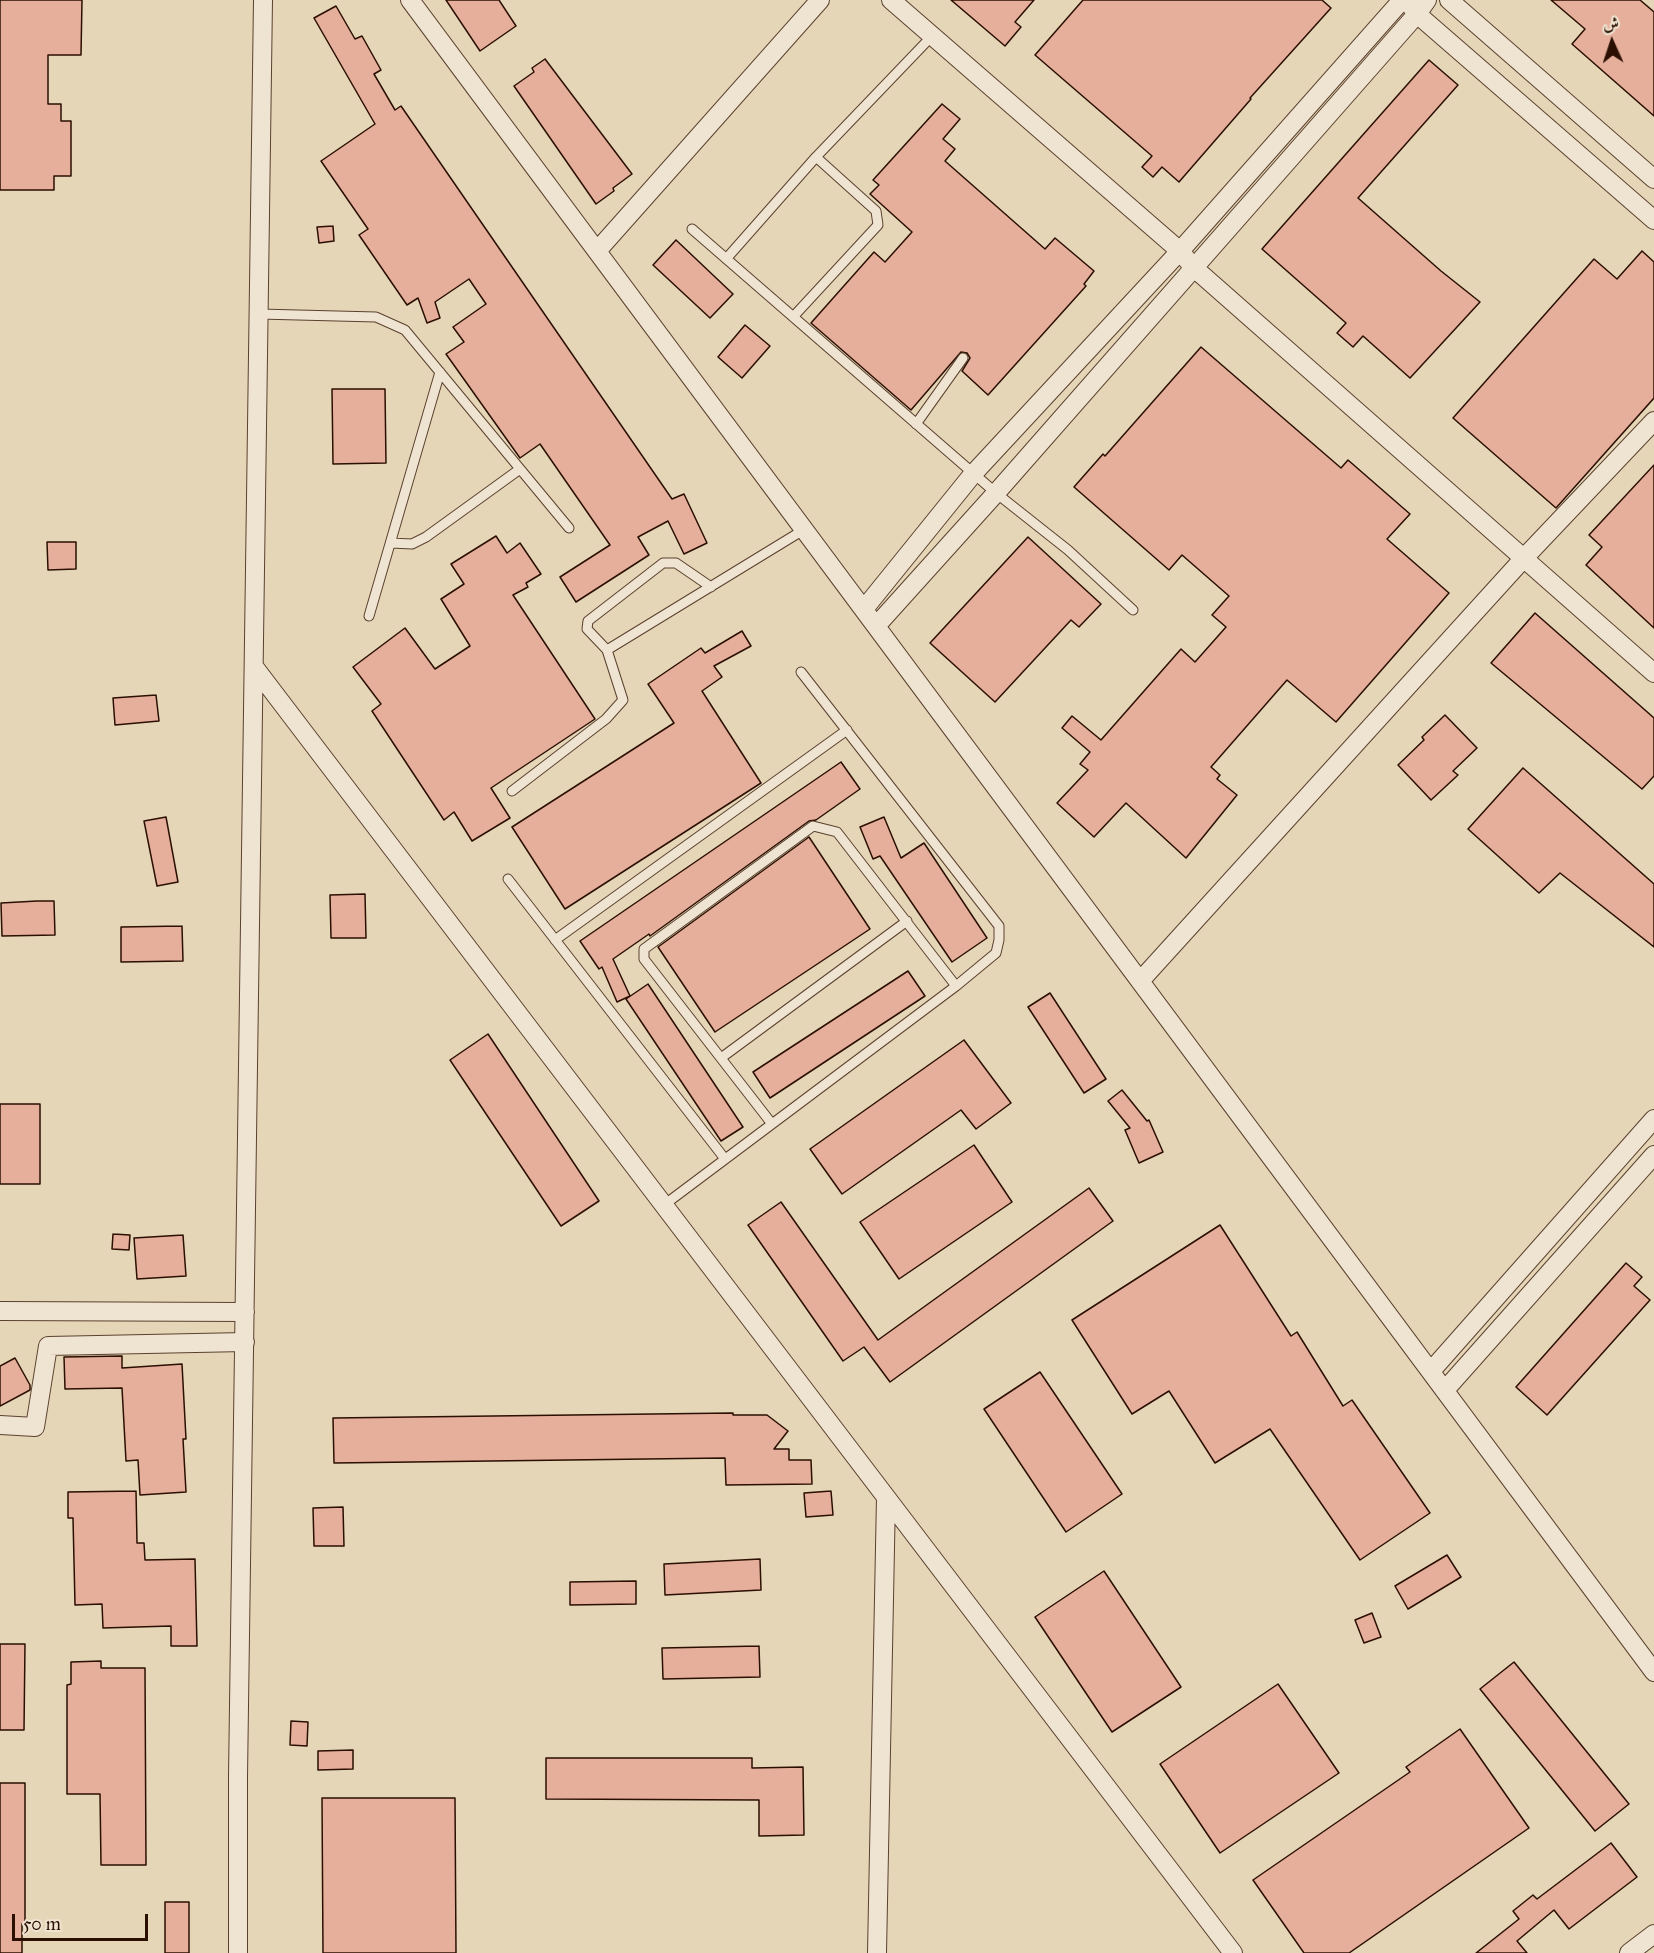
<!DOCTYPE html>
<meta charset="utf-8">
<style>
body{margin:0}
#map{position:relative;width:1654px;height:1953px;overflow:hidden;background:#e6d6b8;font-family:"IM FELL Great Primer",Amiri,serif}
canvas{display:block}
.north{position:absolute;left:1582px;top:12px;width:60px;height:60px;-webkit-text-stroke:4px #efe4d1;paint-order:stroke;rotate:357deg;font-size:16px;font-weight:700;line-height:24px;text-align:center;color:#2b0f00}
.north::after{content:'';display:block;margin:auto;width:21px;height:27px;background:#2b0f00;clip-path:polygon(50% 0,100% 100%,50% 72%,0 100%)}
.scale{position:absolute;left:12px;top:1914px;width:136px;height:27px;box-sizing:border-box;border:3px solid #2b0f00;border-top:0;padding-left:8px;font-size:18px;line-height:21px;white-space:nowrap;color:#2b0f00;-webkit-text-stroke:4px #efe4d1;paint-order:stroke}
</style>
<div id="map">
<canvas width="1654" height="1953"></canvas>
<div class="north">ش</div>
<div class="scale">50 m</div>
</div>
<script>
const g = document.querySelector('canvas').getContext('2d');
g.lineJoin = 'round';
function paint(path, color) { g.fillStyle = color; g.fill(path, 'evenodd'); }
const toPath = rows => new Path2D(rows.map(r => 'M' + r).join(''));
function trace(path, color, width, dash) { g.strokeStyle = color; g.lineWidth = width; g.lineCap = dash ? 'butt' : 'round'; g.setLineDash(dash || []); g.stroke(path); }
const building = toPath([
 [0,0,82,0,81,55,48,55,48,104,61,104,61,121,71,121,71,176,54,176,54,190,0,190,0,0],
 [446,0,499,0,516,26,480,51,446,0],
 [951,0,1034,0,1015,22,1021,27,1005,46,951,0],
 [1083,0,1322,0,1331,8,1250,98,1251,99,1179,182,1162,167,1153,177,1142,167,1152,156,1035,55,1083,0],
 [1551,0,1640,0,1654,12,1654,116,1572,44,1585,29,1551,0],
 [336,6,355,39,362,36,381,70,374,74,395,110,401,106,672,499,684,494,707,543,684,554,668,521,638,537,649,555,576,602,560,577,610,545,540,444,520,458,446,354,464,342,453,327,486,304,469,279,435,302,440,318,427,323,418,298,407,305,359,235,368,229,321,161,375,124,314,18,336,6],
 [545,59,632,174,613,188,614,191,596,204,514,86,534,72,532,68,545,59],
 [1429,60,1458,85,1358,198,1441,271,1480,302,1410,378,1363,336,1353,347,1337,333,1346,323,1262,249,1429,60],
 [942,104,960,119,943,139,955,149,945,161,1045,249,1055,238,1094,271,1084,284,1086,286,988,395,962,371,970,358,967,353,961,352,911,410,811,323,874,252,885,262,912,232,870,194,879,185,873,180,942,104],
 [333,226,334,241,319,243,317,227,333,226],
 [676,240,733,294,710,318,653,265,676,240],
 [1642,251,1654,262,1654,398,1556,508,1453,418,1594,259,1617,279,1642,251],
 [745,325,770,346,742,378,718,357,745,325],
 [1201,347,1341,468,1348,460,1410,514,1387,539,1449,593,1336,722,1287,680,1211,767,1220,775,1217,779,1237,795,1186,858,1126,803,1094,837,1057,803,1088,770,1080,764,1090,752,1062,728,1072,716,1101,740,1181,649,1195,662,1226,627,1212,615,1229,596,1182,555,1169,570,1074,487,1103,454,1105,456,1201,347],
 [332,389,385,389,386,463,333,464,332,389],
 [1654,465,1654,628,1586,565,1602,547,1589,535,1654,465],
 [496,536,507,553,520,543,541,574,526,583,528,587,513,595,595,719,491,788,510,818,472,841,454,812,444,820,372,711,381,704,353,667,405,628,435,669,470,646,441,599,464,584,451,564,496,536],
 [1028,537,1101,604,1079,627,1071,620,995,702,930,643,1028,537],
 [47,542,76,542,76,569,48,570,47,542],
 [1535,613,1654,718,1654,776,1642,789,1491,663,1535,613],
 [742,631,751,646,714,666,722,677,702,691,761,783,565,909,512,827,674,723,648,684,701,648,705,653,742,631],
 [156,695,159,721,115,725,113,698,156,695],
 [1445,715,1477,748,1453,771,1458,775,1431,800,1398,765,1424,740,1422,737,1445,715],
 [841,762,860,789,816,820,809,821,650,936,649,934,613,959,630,996,617,1002,602,967,599,969,580,941,841,762],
 [1523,768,1654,884,1654,947,1560,873,1539,893,1468,829,1523,768],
 [166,817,178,882,157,886,144,821,166,817],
 [884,817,901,858,924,843,987,938,952,962,880,856,873,859,860,827,884,817],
 [809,837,870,929,715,1032,658,947,809,837],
 [365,894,366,938,331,938,330,895,365,894],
 [37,901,54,901,55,935,2,936,1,903,37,901],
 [182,926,183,961,121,962,121,927,182,926],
 [908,971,925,996,770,1098,753,1072,908,971],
 [648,984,743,1127,721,1141,626,999,648,984],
 [1050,993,1106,1079,1084,1093,1028,1007,1050,993],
 [488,1034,599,1201,561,1226,450,1060,488,1034],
 [964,1040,1011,1103,976,1129,961,1110,842,1194,810,1149,964,1040],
 [1122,1090,1147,1121,1149,1120,1163,1152,1139,1163,1125,1130,1130,1128,1108,1101,1122,1090],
 [0,1104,40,1104,40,1184,0,1184,0,1104],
 [974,1145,1012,1202,899,1279,860,1222,974,1145],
 [1089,1188,1113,1221,890,1382,864,1347,843,1361,748,1225,781,1202,878,1340,1089,1188],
 [1220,1225,1291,1336,1297,1332,1343,1406,1352,1400,1430,1513,1360,1560,1270,1429,1215,1463,1169,1391,1132,1414,1072,1320,1220,1225],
 [113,1234,130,1235,129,1250,112,1249,113,1234],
 [183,1235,186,1276,137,1279,134,1238,183,1235],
 [1626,1263,1642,1277,1634,1286,1650,1300,1547,1415,1516,1387,1626,1263],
 [122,1356,122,1368,182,1364,186,1439,183,1439,186,1492,140,1495,138,1460,126,1461,122,1388,65,1389,64,1357,122,1356],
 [15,1358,30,1385,30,1390,0,1406,0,1366,15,1358],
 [1040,1372,1122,1494,1066,1532,984,1409,1040,1372],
 [733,1413,733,1415,767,1415,788,1431,774,1449,789,1449,789,1460,811,1460,812,1484,726,1485,725,1458,334,1463,333,1418,733,1413],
 [136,1491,137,1543,144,1543,145,1560,195,1559,197,1646,171,1646,171,1626,103,1628,102,1604,75,1605,73,1518,68,1518,68,1492,136,1491],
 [831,1491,833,1515,806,1517,804,1493,831,1491],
 [343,1507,344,1546,314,1546,313,1508,343,1507],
 [1447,1555,1461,1577,1408,1609,1395,1586,1447,1555],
 [760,1559,761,1590,665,1595,664,1564,760,1559],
 [1104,1571,1181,1687,1112,1732,1035,1617,1104,1571],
 [636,1581,636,1604,570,1605,570,1582,636,1581],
 [1372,1613,1381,1637,1364,1643,1355,1620,1372,1613],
 [0,1644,25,1644,24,1730,0,1730,0,1644],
 [759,1646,760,1677,663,1679,662,1648,759,1646],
 [101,1661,101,1668,145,1668,146,1865,101,1865,100,1794,67,1794,67,1685,71,1684,71,1662,101,1661],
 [1514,1662,1629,1804,1595,1831,1480,1689,1514,1662],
 [1278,1684,1339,1773,1220,1853,1160,1764,1278,1684],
 [291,1721,308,1722,307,1746,290,1745,291,1721],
 [1460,1729,1529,1828,1349,1953,1304,1953,1253,1880,1410,1772,1406,1767,1460,1729],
 [353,1750,353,1769,318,1770,318,1751,353,1750],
 [546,1758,752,1758,752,1768,803,1767,804,1835,759,1836,759,1800,546,1799,546,1758],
 [0,1783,25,1783,25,1924,22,1924,22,1953,0,1953,0,1783],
 [322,1798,455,1798,456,1953,323,1953,322,1798],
 [1611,1843,1637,1877,1569,1929,1554,1910,1517,1941,1527,1953,1476,1953,1519,1919,1513,1911,1533,1895,1537,1899,1611,1843],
 [165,1902,189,1902,189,1953,165,1953,165,1902]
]);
const service = toPath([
 [692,229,996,493,1068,550,1133,610],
 [726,259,816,157,932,36],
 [259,314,376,317,405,330,569,528],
 [793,317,878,225,876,211,816,157],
 [916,424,963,358],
 [391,543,412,544,426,537,520,469],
 [369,616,440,372],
 [607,650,587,629,588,621,663,563,676,563,711,587],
 [801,672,999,926,999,940,996,953,956,986],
 [512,791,606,719,623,700,607,650,805,529],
 [508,879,725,1159],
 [555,940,847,730],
 [721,1058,907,921],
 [664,1205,956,986,837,832,813,826,644,949,644,959,772,1124]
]);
const minor = toPath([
 [410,0,1654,1672],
 [891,0,1180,251,1193,267,1654,673],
 [1449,0,1654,179],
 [1411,6,1417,14,1654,220],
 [597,251,820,0],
 [864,609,973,474,1180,251,1402,0],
 [877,625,996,493,1417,14,1427,0],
 [255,668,1233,1953],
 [1141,980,1524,558,1654,421],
 [0,1311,245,1312],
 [1431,1371,1654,1119],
 [1445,1390,1654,1155],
 [0,1425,35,1427,48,1346,245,1342],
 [238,1953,238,1777,263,0],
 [877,1953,886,1497],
 [1629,1953,1654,1934]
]);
paint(building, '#e5af9b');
trace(building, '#2b0f00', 1.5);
trace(service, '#5a412e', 11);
trace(minor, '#5a412e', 20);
trace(service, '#efe4d1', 9);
trace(minor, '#efe4d1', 18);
</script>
